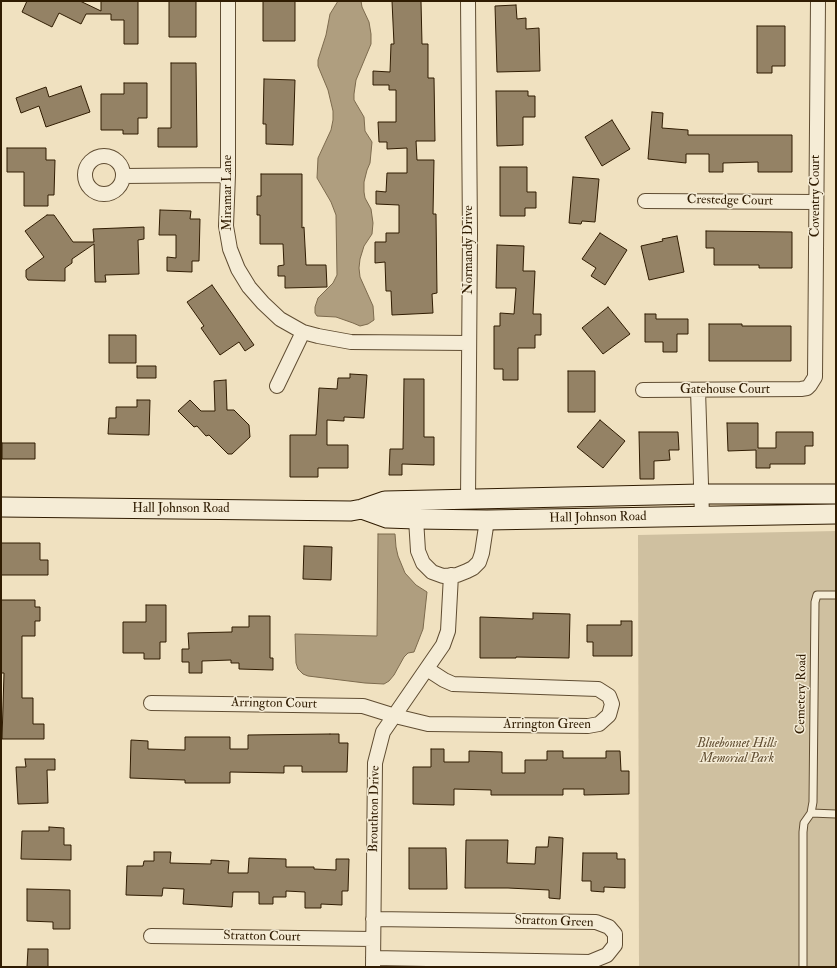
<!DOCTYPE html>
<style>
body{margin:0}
#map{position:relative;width:837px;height:968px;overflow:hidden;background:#f0e1c0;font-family:"IM FELL Double Pica",serif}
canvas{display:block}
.frame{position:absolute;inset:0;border:2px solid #301c02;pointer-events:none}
</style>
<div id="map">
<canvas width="837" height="968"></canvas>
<div class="frame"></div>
</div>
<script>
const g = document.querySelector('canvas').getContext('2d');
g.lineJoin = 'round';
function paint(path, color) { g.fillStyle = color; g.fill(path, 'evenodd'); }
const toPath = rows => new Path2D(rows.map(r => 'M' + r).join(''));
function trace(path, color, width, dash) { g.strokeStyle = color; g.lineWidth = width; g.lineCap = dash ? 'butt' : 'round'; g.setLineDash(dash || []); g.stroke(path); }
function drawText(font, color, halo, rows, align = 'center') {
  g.font = font + ' "IM FELL Double Pica",serif'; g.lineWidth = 3; g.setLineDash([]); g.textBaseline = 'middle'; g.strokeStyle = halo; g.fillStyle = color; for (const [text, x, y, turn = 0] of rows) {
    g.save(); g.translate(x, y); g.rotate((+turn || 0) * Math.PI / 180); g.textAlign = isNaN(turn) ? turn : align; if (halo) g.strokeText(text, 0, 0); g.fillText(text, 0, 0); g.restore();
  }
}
const green = toPath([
 [836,531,836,967,639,967,638,535]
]);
const water = toPath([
 [338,1,361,1,362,7,369,22,371,34,371,44,356,80,354,94,354,100,364,117,365,131,372,142,370,163,367,170,364,182,364,192,365,198,371,209,373,223,372,234,364,246,360,259,359,268,360,277,373,306,374,320,368,324,360,326,353,323,336,317,317,316,315,313,315,307,318,298,333,283,337,275,336,215,331,202,317,178,318,158,331,130,333,120,333,111,328,90,318,66,318,60,326,35,330,14,338,1],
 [378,534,395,534,396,547,398,556,405,573,416,585,427,592,423,629,414,652,408,653,404,657,394,675,389,681,384,684,365,683,308,676,303,674,298,669,296,663,295,634,377,636,378,534]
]);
const building = toPath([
 [27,1,80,1,101,11,101,1,138,1,138,44,124,44,124,20,111,20,111,14,86,14,81,24,59,13,52,27,22,12,27,1],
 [169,1,196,1,196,37,169,37,169,1],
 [263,1,295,1,295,41,263,41,263,1],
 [392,1,421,1,422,44,428,44,428,78,434,78,435,141,416,141,417,160,434,160,433,214,436,214,437,293,432,294,433,313,392,315,391,291,386,291,385,262,375,263,375,242,386,242,386,233,399,233,399,205,376,204,376,191,386,192,387,173,407,173,407,148,387,149,387,142,379,142,378,122,396,122,396,90,389,90,389,85,373,85,373,71,390,72,391,44,394,44,392,1],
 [516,5,517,19,526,18,526,29,539,28,540,71,497,72,495,6,516,5],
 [757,26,785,26,785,66,772,66,772,73,757,73,757,26],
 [171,63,196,63,197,147,158,147,158,128,171,128,171,63],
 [264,79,295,80,293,145,266,144,266,124,263,124,264,79],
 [124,83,147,83,147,118,138,118,138,134,123,134,123,130,101,130,101,94,124,94,124,83],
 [81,86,90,112,46,127,39,106,21,113,16,98,46,87,49,97,81,86],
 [496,91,528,91,528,96,535,96,535,117,523,117,523,145,497,146,496,91],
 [652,112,663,113,662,128,688,130,688,135,792,135,792,172,758,172,758,162,723,163,723,172,709,172,709,154,686,154,686,163,648,159,652,112],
 [612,120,630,149,602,166,585,137,612,120],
 [7,148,46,148,46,160,55,160,54,195,48,195,48,206,24,206,24,172,7,172,7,148],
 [500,167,527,167,527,192,536,192,536,208,525,208,525,216,500,216,500,167],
 [261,174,302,174,302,228,304,227,306,265,326,265,327,287,285,288,285,276,278,276,278,266,284,265,283,244,260,244,260,215,257,215,257,196,261,196,261,174],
 [573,177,599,179,595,222,582,221,581,224,569,223,573,177],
 [160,210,191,211,190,219,200,219,199,261,192,261,192,272,167,271,167,257,176,258,176,235,159,235,160,210],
 [47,215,54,215,73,242,94,242,93,229,144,227,144,239,138,240,139,274,105,275,106,282,95,282,94,244,72,259,72,263,65,268,65,281,28,280,26,277,26,270,44,257,25,231,47,215],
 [706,231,792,232,792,268,759,268,759,265,714,265,714,248,706,248,706,231],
 [600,233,627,250,605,285,591,276,596,268,582,259,600,233],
 [677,236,684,272,649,280,641,246,663,241,662,239,677,236],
 [497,245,524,246,523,271,535,271,533,314,541,314,541,335,535,335,535,348,518,348,518,380,503,380,503,369,494,369,494,326,500,326,500,313,514,314,516,288,496,288,497,245],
 [212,285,254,345,245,351,239,342,220,355,201,328,204,326,187,302,212,285],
 [608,307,630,334,603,354,582,328,608,307],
 [645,314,656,314,656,319,688,319,688,334,677,334,677,352,663,352,663,342,645,342,645,314],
 [709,324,742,324,742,326,791,326,791,361,709,361,709,324],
 [109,335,136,335,136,363,109,363,109,335],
 [137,366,156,366,156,378,137,378,137,366],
 [568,371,595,371,595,412,568,412,568,371],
 [350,374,367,375,364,418,344,417,344,421,327,420,327,445,348,445,348,468,318,468,318,477,290,477,290,435,316,435,319,388,337,389,338,378,350,378,350,374],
 [404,379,424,379,424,437,434,437,434,465,402,464,402,475,389,475,390,449,403,449,404,379],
 [226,380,227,410,234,410,249,425,250,437,232,454,228,454,209,435,206,436,197,426,194,427,178,411,190,400,201,411,215,411,214,381,226,380],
 [137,400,150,400,149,435,108,434,109,418,116,418,116,407,137,407,137,400],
 [600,420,625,441,603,468,577,447,600,420],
 [727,423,758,423,758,448,776,448,776,432,813,432,813,446,805,446,805,464,770,464,770,468,756,468,756,450,728,451,727,423],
 [639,432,678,432,679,450,669,450,670,460,654,461,654,479,640,479,639,432],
 [2,443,35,443,35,459,2,459,2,443],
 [1,543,40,543,40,560,48,560,48,575,1,575,1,543],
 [304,546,332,547,331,580,303,579,304,546],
 [1,600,35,600,35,607,40,607,40,621,35,621,35,636,22,636,22,698,33,698,33,724,44,724,44,739,2,739,4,673,1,673,1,600],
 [146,605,166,605,166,642,160,642,160,659,144,659,144,653,123,653,123,622,146,622,146,605],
 [533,613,570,614,569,658,516,657,516,658,480,658,480,617,533,619,533,613],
 [249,616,270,616,270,658,273,658,273,670,239,669,239,663,231,663,231,660,202,661,202,673,189,673,189,662,182,662,182,649,189,649,188,633,232,632,232,627,249,627,249,616],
 [621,621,632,621,632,656,593,656,593,642,587,642,587,625,621,625,621,621],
 [330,734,339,734,339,743,348,743,347,772,302,772,302,766,284,766,284,773,230,772,230,783,185,783,185,780,130,778,131,740,148,741,148,749,185,750,185,737,230,737,230,749,248,749,248,735,330,734],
 [431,749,444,749,444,762,469,762,469,751,502,752,502,773,525,773,525,760,547,760,547,751,563,751,563,758,606,758,606,751,620,751,621,771,629,771,629,794,584,795,584,789,563,789,563,795,491,795,491,790,454,789,454,805,413,804,413,767,431,767,431,749],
 [25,759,55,759,55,770,47,770,48,803,18,804,16,767,26,767,25,759],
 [49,827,64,828,64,845,71,845,71,860,21,859,22,831,49,831,49,827],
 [549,837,563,838,560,899,549,898,549,890,508,888,465,888,466,840,508,840,507,863,535,864,536,847,548,847,549,837],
 [409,848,446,848,447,889,409,889,409,848],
 [154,852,171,852,170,863,211,864,211,860,229,861,228,873,248,873,249,858,286,859,286,867,314,867,314,869,336,870,336,859,349,859,348,891,342,891,342,905,321,904,321,908,305,908,305,892,286,891,286,897,273,897,273,904,259,904,259,892,233,892,232,907,183,904,184,889,163,888,162,896,126,895,127,866,143,866,144,861,154,861,154,852],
 [583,853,617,853,617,859,625,859,625,888,604,887,604,892,591,891,591,881,582,881,583,853],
 [27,889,70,890,70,929,53,929,53,922,27,921,27,889],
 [28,949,48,949,48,967,27,967,28,949]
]);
const lane = toPath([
 [811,813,836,814],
 [803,967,803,832,804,823,811,813,813,802,815,602,817,595,836,595]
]);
const street = toPath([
 [228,1,228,175,226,226,230,249,238,269,249,287,263,303,280,319,303,332,318,336,351,342,468,343],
 '85 175a19 19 0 1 1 38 0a19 19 0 1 1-38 0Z',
 [123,176,228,175],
 [645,201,816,202],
 [277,386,303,332],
 [643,390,801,389,807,388,810,385,815,377,818,1],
 [698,390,702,516],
 [468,500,470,234,468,1],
 [416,519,418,551,423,563,432,572,443,576,457,575,467,571,473,568,479,562,482,553,487,520],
 [151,703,363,706,395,716,428,724,588,726,599,724,609,715,612,704,609,696,598,689,453,684,444,680,427,669],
 [151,936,373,939],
 [373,958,590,962,607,955,615,945,615,934,609,927,596,922,373,919],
 [373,966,375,763,383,732,443,645,448,631,451,575]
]);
const secondary = toPath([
 [1,507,351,511,362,509,385,501,701,494,836,494],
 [362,509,387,518,416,519,487,520,836,514]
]);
const streetNames = [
 ["Miramar Lane",228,193,-90],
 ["Coventry Court",816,196,-90],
 ["Crestedge Court",730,201,1],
 ["Normandy Drive",469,250,-90],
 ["Gatehouse Court",725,390],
 ["Hall Johnson Road",181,509],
 ["Hall Johnson Road",598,518,-1],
 ["Cemetery Road",802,694,-89],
 ["Arrington Court",274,704,1],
 ["Arrington Green",547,725],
 ["Brouthton Drive",375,809,-89],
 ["Stratton Green",554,922,2],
 ["Stratton Court",262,937,1]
];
const parkNames = [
 ["Bluebonnet Hills",737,744],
 ["Memorial Park",737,759]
];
paint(green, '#cfc0a0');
paint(water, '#af9e7f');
trace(water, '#7c6a4d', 1);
paint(building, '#948265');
trace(building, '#301c02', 1);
trace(lane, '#604d32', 9);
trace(street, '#604d32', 16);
trace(secondary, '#301c02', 21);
trace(lane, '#f5ecd6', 7);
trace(street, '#f5ecd6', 14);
trace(secondary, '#f5ecd6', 19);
drawText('13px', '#301c02', '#f5ecd6', streetNames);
drawText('italic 13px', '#604d31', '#f5ecd6', parkNames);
</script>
